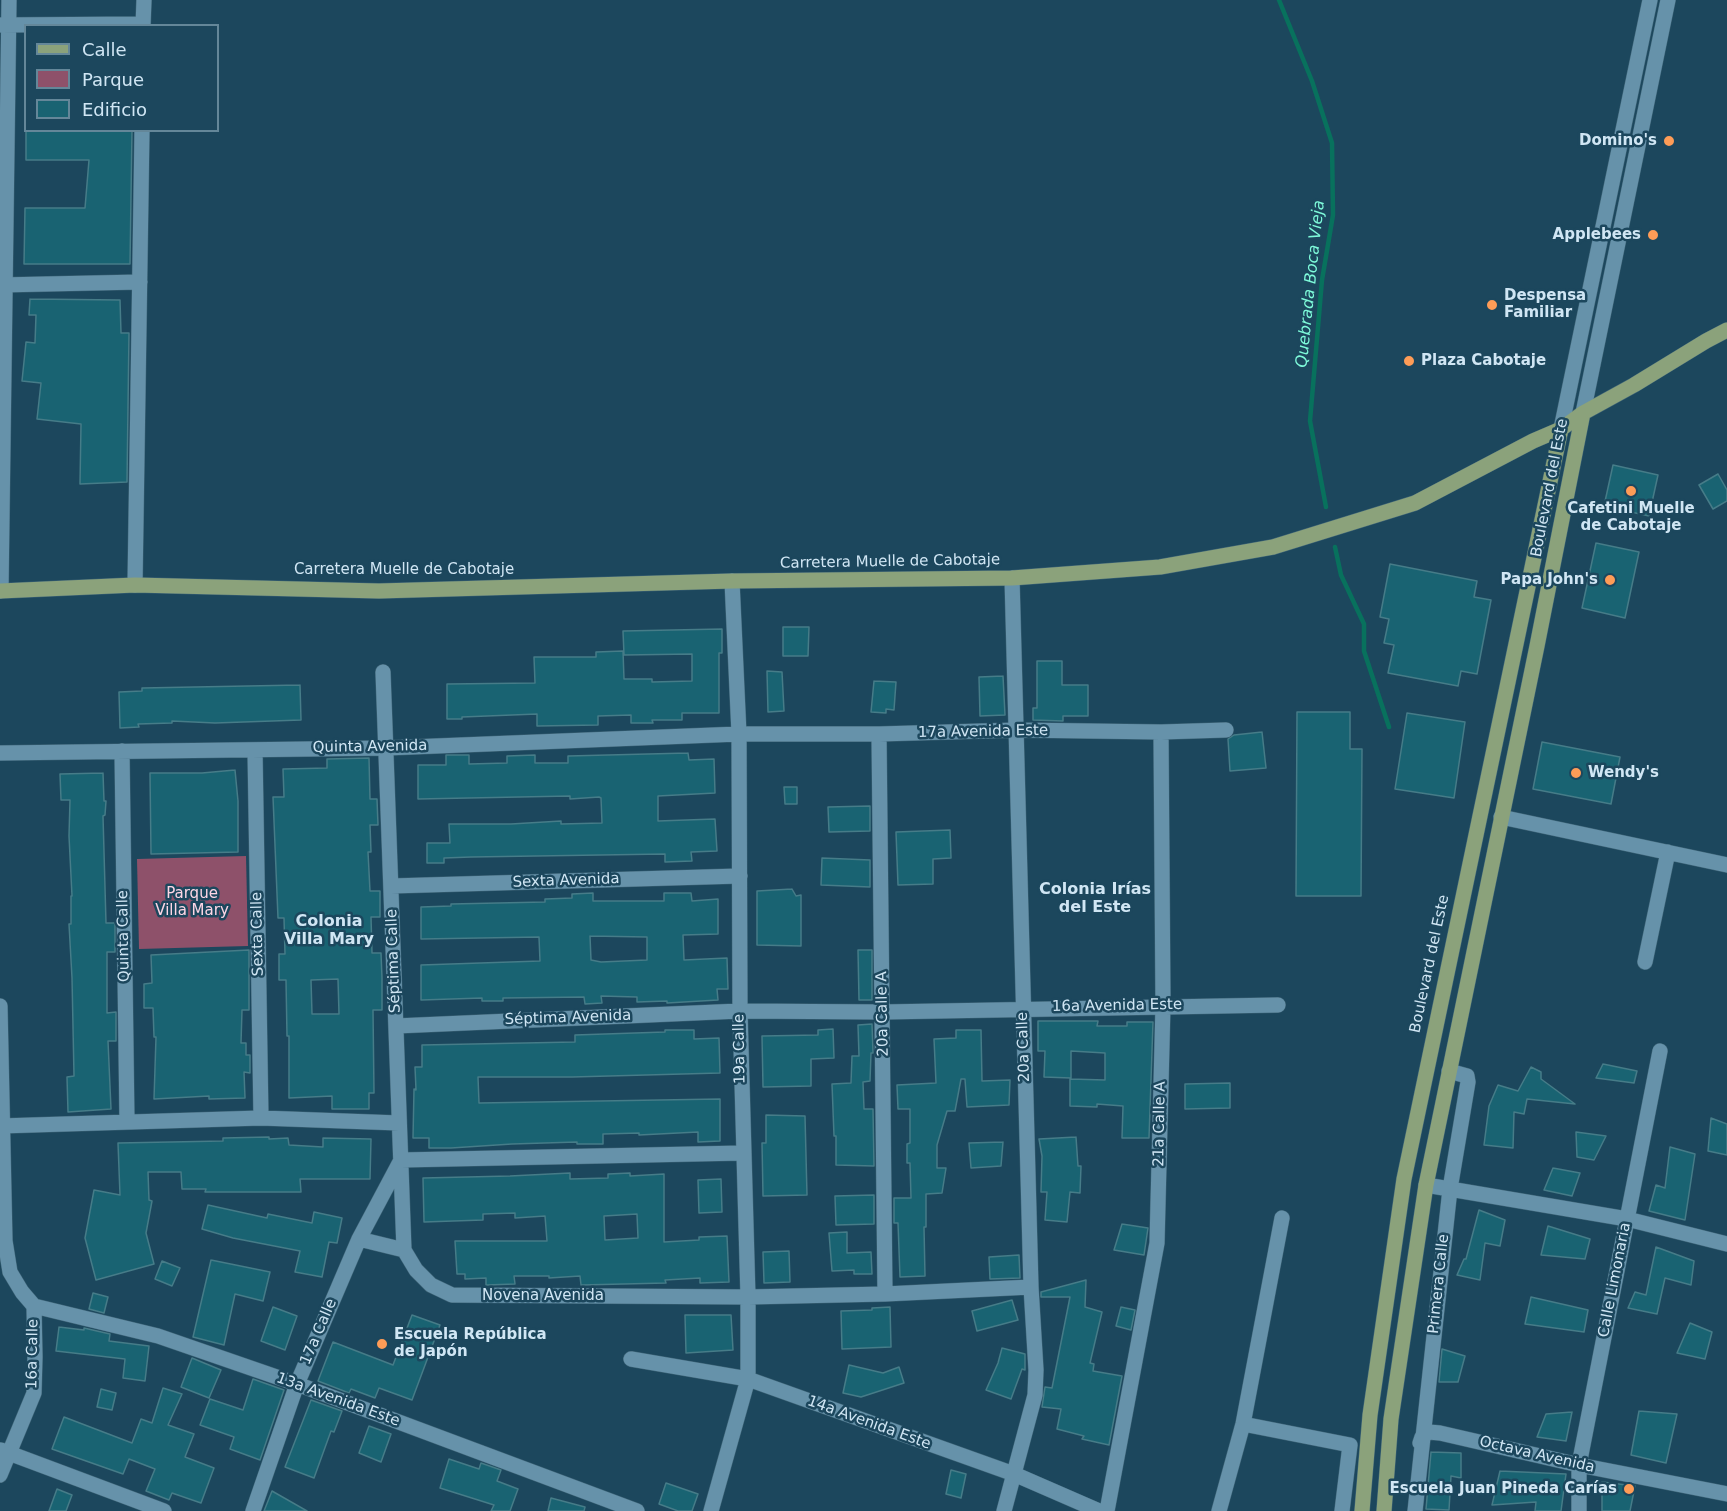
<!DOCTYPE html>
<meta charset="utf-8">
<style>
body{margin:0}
#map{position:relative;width:1727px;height:1511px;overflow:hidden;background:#1c475d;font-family:"DejaVu Sans",sans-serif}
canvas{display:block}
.legend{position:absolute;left:24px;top:24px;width:195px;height:108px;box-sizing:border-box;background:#1c475d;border:2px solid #648799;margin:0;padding:8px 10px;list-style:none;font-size:18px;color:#d0e6f4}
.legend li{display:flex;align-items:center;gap:12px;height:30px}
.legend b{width:30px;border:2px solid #648799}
</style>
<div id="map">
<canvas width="1727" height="1511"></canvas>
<ul class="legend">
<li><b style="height:8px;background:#8ba27b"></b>Calle</li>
<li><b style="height:16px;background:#8e516a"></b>Parque</li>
<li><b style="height:16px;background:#196372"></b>Edificio</li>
</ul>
</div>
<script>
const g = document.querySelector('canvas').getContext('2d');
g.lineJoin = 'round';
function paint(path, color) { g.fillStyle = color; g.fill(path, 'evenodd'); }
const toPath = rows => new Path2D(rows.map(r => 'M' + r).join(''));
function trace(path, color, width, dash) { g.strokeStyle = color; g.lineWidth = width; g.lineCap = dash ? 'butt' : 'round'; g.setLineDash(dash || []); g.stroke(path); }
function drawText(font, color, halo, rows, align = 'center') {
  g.font = font + ' "DejaVu Sans",sans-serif'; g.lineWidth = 5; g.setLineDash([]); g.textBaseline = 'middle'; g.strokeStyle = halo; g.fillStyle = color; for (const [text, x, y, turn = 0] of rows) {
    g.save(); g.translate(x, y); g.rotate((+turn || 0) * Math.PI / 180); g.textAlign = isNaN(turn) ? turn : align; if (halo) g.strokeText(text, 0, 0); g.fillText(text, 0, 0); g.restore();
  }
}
const green = toPath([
 [246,856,248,946,139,949,137,859]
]);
const stream = toPath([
 [1279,0,1312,81,1332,143,1333,215,1322,280,1310,421,1326,507],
 [1335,547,1341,575,1364,624,1364,651,1389,727]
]);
const building = toPath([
 [26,130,132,130,130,264,24,264,25,208,85,208,89,160,26,160,26,130],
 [30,299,120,300,121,333,129,333,127,482,80,484,81,424,37,419,41,383,22,381,26,342,35,343,36,315,29,315,30,299],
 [1613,465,1658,475,1649,516,1604,506,1613,465],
 [1718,474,1727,490,1727,501,1713,509,1699,485,1718,474],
 [1596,543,1639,552,1625,618,1582,608,1596,543],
 [1390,564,1477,581,1474,597,1491,600,1477,674,1461,671,1458,686,1388,673,1394,645,1384,643,1389,619,1380,617,1390,564],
 [783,627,809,627,808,656,783,656,783,627],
 [722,629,722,653,719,653,719,713,682,713,682,720,652,720,653,723,631,723,631,715,598,716,598,725,537,726,537,714,462,717,462,719,447,719,447,684,535,683,534,657,596,657,596,652,623,651,624,679,652,679,652,682,692,681,692,654,624,655,623,631,722,629],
 [1037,661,1062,661,1062,685,1088,685,1088,716,1063,716,1063,721,1033,720,1033,708,1037,708,1037,661],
 [767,671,782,672,784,711,768,712,767,671],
 [1003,676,1005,715,980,716,979,677,1003,676],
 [874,681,896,682,894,710,886,709,886,713,871,712,874,681],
 [300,685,301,720,215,723,172,721,172,723,138,724,139,727,120,728,119,692,142,691,142,688,300,685],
 [1297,712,1350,712,1350,749,1362,749,1361,896,1296,896,1297,712],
 [1407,713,1465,722,1454,798,1395,789,1407,713],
 [1262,732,1266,768,1230,771,1228,739,1234,735,1262,732],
 [1542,742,1620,757,1611,804,1533,789,1542,742],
 [688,753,689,760,714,759,715,793,658,796,658,821,715,819,717,851,691,852,692,861,665,862,665,854,471,857,444,858,444,863,427,863,427,843,450,843,449,824,511,824,561,821,561,824,602,823,601,798,599,797,570,799,570,796,418,799,418,765,446,765,446,755,469,755,469,764,507,763,507,756,535,755,535,763,568,763,568,756,688,753],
 [369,758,370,799,377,799,378,825,370,825,371,852,368,852,370,891,380,891,380,917,371,917,372,953,381,953,382,978,382,1010,373,1010,374,1093,369,1093,369,1109,332,1109,332,1096,289,1098,289,1036,287,1036,286,980,279,980,279,954,285,954,284,918,278,918,273,797,284,797,283,769,327,768,327,759,369,758],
 [338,979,339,1014,312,1014,311,980,338,979],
 [235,770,238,801,238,852,151,854,150,773,202,773,235,770],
 [103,773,104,801,106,801,105,815,103,816,106,923,115,923,115,952,107,952,107,1013,116,1012,116,1041,108,1041,111,1109,68,1112,67,1077,74,1076,72,978,69,924,71,924,71,896,72,896,69,836,70,800,61,800,60,774,103,773],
 [784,787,797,787,797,804,785,804,784,787],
 [870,806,870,831,829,832,828,807,870,806],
 [950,830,951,858,933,859,933,884,898,885,896,832,950,830],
 [822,858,870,860,870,887,821,885,822,858],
 [792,889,796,896,801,895,801,946,757,945,757,891,792,889],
 [593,893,593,901,664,901,664,893,691,893,692,901,718,899,718,934,683,935,684,960,727,958,728,989,717,989,718,1000,667,1003,667,1001,637,1002,637,997,601,996,602,1003,585,1004,584,997,503,998,503,1001,482,1001,482,998,421,1000,421,965,540,961,539,937,421,939,421,907,451,906,451,904,545,902,545,899,572,898,572,894,593,893],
 [590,936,647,937,647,960,601,962,591,960,590,936],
 [249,950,249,1010,242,1010,241,1043,246,1043,246,1055,250,1055,250,1073,244,1072,245,1098,209,1099,209,1096,154,1099,156,1037,154,1037,153,1008,144,1008,144,984,152,983,151,955,249,950],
 [858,950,872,950,872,1000,859,1000,858,950],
 [1038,1021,1098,1021,1097,1026,1127,1026,1127,1022,1153,1022,1149,1138,1122,1138,1123,1106,1097,1104,1097,1107,1070,1106,1070,1079,1105,1080,1105,1053,1071,1051,1071,1078,1044,1077,1045,1051,1038,1051,1038,1021],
 [872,1024,873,1053,871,1053,870,1081,863,1082,864,1109,873,1109,874,1166,836,1165,836,1136,834,1136,832,1084,851,1083,852,1056,859,1056,858,1025,872,1024],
 [833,1029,834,1058,811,1059,811,1086,763,1087,762,1036,818,1035,818,1030,833,1029],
 [665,1030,694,1030,694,1039,719,1038,720,1073,572,1077,478,1077,479,1103,720,1099,720,1141,698,1142,698,1132,639,1135,639,1133,603,1134,603,1144,577,1144,577,1142,512,1144,451,1148,429,1148,429,1138,413,1138,414,1089,416,1090,415,1067,422,1067,422,1045,575,1042,575,1035,665,1032,665,1030],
 [956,1030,981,1030,982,1081,1010,1080,1009,1105,967,1107,965,1079,961,1079,955,1111,947,1111,937,1145,937,1168,946,1168,942,1193,926,1194,926,1227,924,1227,925,1276,900,1277,898,1223,894,1223,894,1198,911,1198,910,1163,907,1163,907,1144,910,1143,910,1109,898,1109,897,1085,936,1083,934,1039,956,1038,956,1030],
 [1603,1064,1637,1071,1634,1083,1596,1078,1603,1064],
 [1531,1067,1541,1072,1541,1079,1575,1104,1527,1099,1524,1114,1514,1112,1513,1148,1484,1145,1489,1106,1498,1085,1518,1091,1531,1067],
 [1230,1083,1230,1108,1185,1109,1185,1084,1230,1083],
 [766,1115,805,1116,807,1195,763,1196,762,1143,766,1143,766,1115],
 [1711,1118,1727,1124,1727,1155,1708,1151,1711,1118],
 [1576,1132,1606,1136,1594,1160,1577,1157,1576,1132],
 [269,1137,269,1139,288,1138,289,1145,323,1147,323,1138,371,1139,370,1179,300,1179,301,1192,205,1192,206,1189,182,1189,181,1172,148,1172,149,1200,152,1201,146,1233,154,1264,96,1280,85,1238,94,1190,120,1195,118,1143,223,1141,223,1138,269,1137],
 [1076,1137,1078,1166,1081,1166,1080,1193,1070,1192,1067,1222,1045,1220,1047,1192,1041,1192,1042,1156,1039,1139,1076,1137],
 [1003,1142,1001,1166,971,1168,969,1143,1003,1142],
 [1670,1147,1695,1154,1685,1220,1649,1211,1656,1185,1665,1188,1670,1147],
 [1553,1168,1580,1173,1572,1196,1544,1190,1553,1168],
 [570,1173,570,1179,608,1178,608,1174,630,1173,630,1176,664,1174,664,1242,699,1240,699,1237,727,1236,729,1282,700,1283,700,1278,665,1280,666,1283,581,1285,580,1276,549,1278,549,1276,514,1276,515,1284,486,1285,486,1278,465,1279,465,1274,457,1274,455,1241,547,1241,545,1216,515,1218,515,1213,483,1214,483,1220,424,1222,423,1178,510,1176,570,1173],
 [637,1214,638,1238,605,1240,604,1216,637,1214],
 [721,1179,722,1212,699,1213,698,1180,721,1179],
 [874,1195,874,1224,836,1225,835,1196,874,1195],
 [208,1205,267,1218,268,1214,312,1223,314,1212,342,1218,337,1243,329,1242,322,1277,295,1272,300,1251,233,1238,202,1229,208,1205],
 [1479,1210,1505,1220,1500,1246,1485,1243,1480,1280,1457,1275,1464,1259,1466,1259,1479,1210],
 [1122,1224,1148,1228,1144,1255,1114,1250,1122,1224],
 [1548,1226,1590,1239,1585,1259,1541,1255,1548,1226],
 [847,1232,847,1253,871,1252,872,1274,854,1274,854,1270,832,1271,829,1233,847,1232],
 [1656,1247,1694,1261,1691,1285,1665,1278,1657,1314,1628,1308,1635,1292,1646,1295,1656,1247],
 [789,1251,790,1282,764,1283,763,1252,789,1251],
 [1019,1255,1020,1278,990,1279,989,1257,1019,1255],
 [211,1260,270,1272,263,1301,235,1294,224,1345,193,1337,211,1260],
 [162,1261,180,1268,172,1286,155,1279,162,1261],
 [1086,1280,1085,1307,1102,1312,1090,1363,1094,1364,1093,1371,1122,1376,1109,1445,1082,1439,1084,1436,1057,1429,1061,1409,1042,1407,1045,1387,1052,1388,1070,1297,1041,1297,1041,1292,1086,1280],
 [93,1293,108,1297,104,1313,89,1309,93,1293],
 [1531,1297,1588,1310,1584,1332,1525,1324,1531,1297],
 [1012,1300,1018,1320,977,1331,972,1311,1012,1300],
 [273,1307,297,1316,285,1350,261,1341,273,1307],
 [890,1307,891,1347,842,1349,841,1311,872,1310,872,1308,890,1307],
 [1121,1307,1135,1310,1131,1330,1116,1326,1121,1307],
 [412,1315,440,1325,412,1400,379,1388,375,1398,351,1389,349,1393,318,1381,333,1342,393,1365,412,1315],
 [685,1315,731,1315,733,1350,686,1353,685,1315],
 [1690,1323,1712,1332,1705,1359,1677,1353,1690,1323],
 [59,1327,84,1330,84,1328,110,1334,109,1341,149,1346,145,1381,123,1378,125,1359,56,1351,59,1327],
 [1002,1348,1025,1354,1025,1370,1022,1369,1011,1399,986,1390,998,1363,1002,1348],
 [1442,1349,1465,1356,1458,1382,1439,1382,1442,1349],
 [192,1358,221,1370,209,1398,181,1387,192,1358],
 [849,1365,883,1373,899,1367,904,1383,861,1397,843,1393,849,1365],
 [253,1379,284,1390,260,1460,230,1449,234,1437,200,1425,210,1399,243,1410,253,1379],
 [163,1388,182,1394,168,1425,194,1434,185,1457,214,1468,201,1503,172,1493,169,1500,146,1491,155,1469,129,1459,123,1474,52,1449,64,1417,132,1443,141,1419,152,1423,163,1388],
 [101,1389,116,1393,112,1410,97,1407,101,1389],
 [311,1400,342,1411,334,1432,331,1431,314,1478,285,1467,311,1400],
 [1639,1411,1677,1414,1666,1463,1631,1455,1639,1411],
 [1572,1412,1566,1441,1537,1437,1546,1414,1572,1412],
 [369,1426,391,1434,381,1462,359,1453,369,1426],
 [1431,1452,1461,1453,1461,1478,1451,1476,1449,1510,1426,1509,1431,1452],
 [449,1459,479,1469,481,1463,501,1470,497,1481,518,1489,510,1511,491,1511,494,1505,440,1488,449,1459],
 [951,1470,966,1474,961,1498,946,1494,951,1470],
 [1500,1471,1566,1474,1561,1511,1535,1511,1536,1502,1492,1505,1500,1471],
 [1602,1482,1635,1486,1630,1511,1602,1511,1602,1482],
 [666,1483,698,1494,692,1511,678,1511,659,1504,666,1483],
 [57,1489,72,1495,66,1511,49,1511,57,1489],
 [272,1491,307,1511,264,1511,272,1491],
 [551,1498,585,1507,584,1511,548,1511,551,1498]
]);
const minor = toPath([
 [0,25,143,24],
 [143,26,144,0],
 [0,285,140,282],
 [1583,413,1668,0],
 [1561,429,1650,0],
 [135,585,142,130],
 [1,591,9,0],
 [383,672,404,1250],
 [879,734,885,1294],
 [255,750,261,1118],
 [122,751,127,1122],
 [0,753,386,748,739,734,879,734,1017,730,1161,732,1226,730],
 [1501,817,1727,865],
 [391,886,740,876],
 [1645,962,1668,852],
 [0,1006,5,1241,10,1272,22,1292,34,1306,35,1357,34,1393,0,1475],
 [396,1026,740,1011,883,1012,1278,1005],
 [0,1126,261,1118,399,1123],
 [1426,1185,1627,1219,1727,1244],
 [359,1239,404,1250,416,1270,431,1285,452,1295,748,1297,885,1294,1031,1287],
 [34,1306,158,1336,297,1384,637,1511],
 [631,1359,748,1379,1014,1474,1099,1511],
 [1243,1424,1350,1445,1342,1511],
 [1420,1443,1422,1437,1429,1432,1440,1433,1579,1465,1727,1494],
 [1,1450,164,1511],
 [253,1511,297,1384,359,1239,401,1160,743,1153],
 [711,1511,748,1379,748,1297,740,1011,739,734,732,581],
 [1004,1511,1035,1395,1036,1370,1031,1287,1012,578],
 [1107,1511,1157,1243,1163,1005,1161,732],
 [1219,1511,1243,1424,1282,1218],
 [1415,1511,1450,1189,1468,1082,1467,1076,1449,1071],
 [1579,1511,1579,1465,1660,1051]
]);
const major = toPath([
 [0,591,135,585,379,591,732,581,1012,578,1160,567,1273,547,1415,503,1533,441,1561,429,1583,413,1634,385,1706,341,1727,330],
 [1362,1511,1370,1415,1404,1179,1561,429],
 [1384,1511,1391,1419,1426,1185,1537,646,1583,413]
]);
const markers = [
 [1669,141,6,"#fe9c57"],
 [1653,235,6,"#fe9c57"],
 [1492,305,6,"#fe9c57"],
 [1409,361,6,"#fe9c57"],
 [1631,491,6,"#fe9c57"],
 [1610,580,6,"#fe9c57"],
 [1576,773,6,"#fe9c57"],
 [382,1344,6,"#fe9c57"],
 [1629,1489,6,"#fe9c57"]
];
const poiNames = [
 ["Domino's",1657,141],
 ["Applebees",1641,235],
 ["Despensa",1504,296,"left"],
 ["Familiar",1504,313,"left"],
 ["Plaza Cabotaje",1421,361,"left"],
 ["Cafetini Muelle",1631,509,"center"],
 ["de Cabotaje",1631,526,"center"],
 ["Papa John's",1598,580],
 ["Wendy's",1588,773,"left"],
 ["Escuela República",394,1335,"left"],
 ["de Japón",394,1352,"left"],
 ["Escuela Juan Pineda Carías",1617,1489]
];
const streetNames = [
 ["Boulevard del Este",1550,488,-79],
 ["Carretera Muelle de Cabotaje",890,562,-1],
 ["Carretera Muelle de Cabotaje",404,570],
 ["17a Avenida Este",983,732,-1],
 ["Quinta Avenida",370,747,-1],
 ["Sexta Avenida",566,881,-2],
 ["Sexta Calle",258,934,-91],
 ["Quinta Calle",124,936,-91],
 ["Séptima Calle",394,961,-92],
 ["Boulevard del Este",1430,964,-78],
 ["16a Avenida Este",1117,1006,-1],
 ["20a Calle A",883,1014,-91],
 ["Séptima Avenida",568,1018,-2],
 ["20a Calle",1024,1047,-92],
 ["19a Calle",740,1049,-91],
 ["21a Calle A",1160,1124,-89],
 ["Calle Limonaria",1615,1280,-79],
 ["Primera Calle",1439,1284,-84],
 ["Novena Avenida",543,1296],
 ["17a Calle",319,1332,-67],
 ["16a Calle",33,1354,-89],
 ["13a Avenida Este",338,1400,20],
 ["14a Avenida Este",869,1423,20],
 ["Octava Avenida",1537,1455,13]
];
const parkNames = [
 ["Parque",192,894],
 ["Villa Mary",192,911]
];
const waterNames = [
 ["Quebrada Boca Vieja",1311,284,-84]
];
const neighbourhoodNames = [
 ["Colonia Irías",1095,890],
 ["del Este",1095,908],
 ["Colonia",329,922],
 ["Villa Mary",329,940]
];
paint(green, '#8e516a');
trace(stream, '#08715d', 4.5);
paint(building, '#196372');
trace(building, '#467c88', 1.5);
trace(minor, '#3e6477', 16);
trace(major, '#3e6477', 16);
trace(minor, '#6692aa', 15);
trace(major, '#8ba27b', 15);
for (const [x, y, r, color] of markers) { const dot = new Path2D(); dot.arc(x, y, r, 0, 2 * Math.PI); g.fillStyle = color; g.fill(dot); trace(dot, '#1c475d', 2); }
drawText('bold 15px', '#d0e6f4', '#1c475d', poiNames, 'right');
drawText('15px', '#d0e6f4', '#1c475d', streetNames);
drawText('15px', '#fed6e5', '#1c475d', parkNames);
drawText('italic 16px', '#7efada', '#1c475d', waterNames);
drawText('bold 16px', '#d0e6f4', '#1c475d', neighbourhoodNames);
</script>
